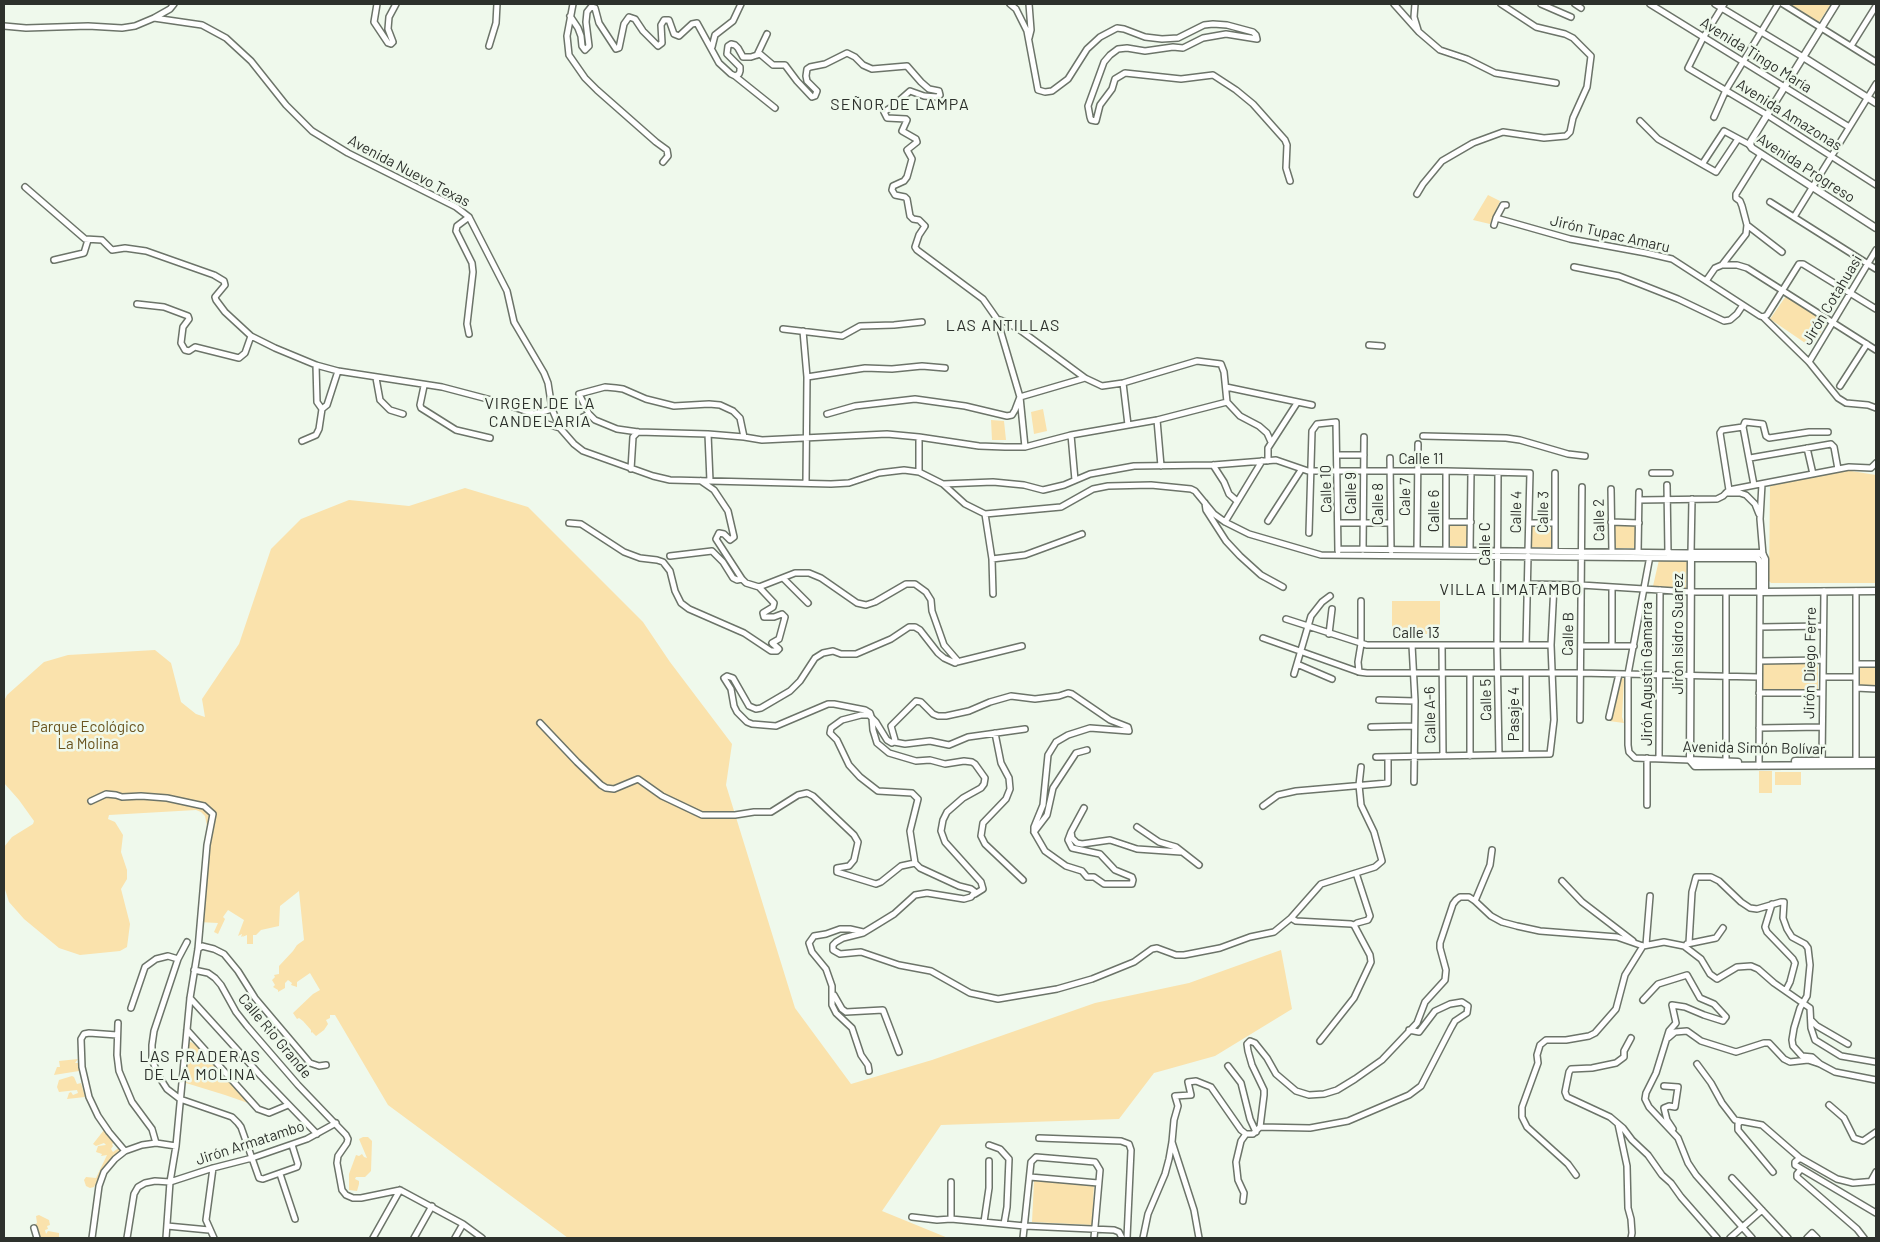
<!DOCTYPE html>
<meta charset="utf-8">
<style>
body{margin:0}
#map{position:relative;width:1880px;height:1242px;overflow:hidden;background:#eff9ec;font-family:Barlow,sans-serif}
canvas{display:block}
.frame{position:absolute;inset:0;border:5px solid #2d312c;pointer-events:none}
</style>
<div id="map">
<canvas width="1880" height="1242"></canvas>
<div class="frame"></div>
</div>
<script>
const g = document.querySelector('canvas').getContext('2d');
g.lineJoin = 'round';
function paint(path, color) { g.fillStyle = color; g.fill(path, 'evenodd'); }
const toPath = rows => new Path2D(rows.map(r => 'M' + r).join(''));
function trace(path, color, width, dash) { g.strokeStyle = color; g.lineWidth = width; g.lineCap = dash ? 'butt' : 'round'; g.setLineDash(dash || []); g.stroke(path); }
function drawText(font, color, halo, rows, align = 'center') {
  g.font = font + ' Barlow,sans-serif'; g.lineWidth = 5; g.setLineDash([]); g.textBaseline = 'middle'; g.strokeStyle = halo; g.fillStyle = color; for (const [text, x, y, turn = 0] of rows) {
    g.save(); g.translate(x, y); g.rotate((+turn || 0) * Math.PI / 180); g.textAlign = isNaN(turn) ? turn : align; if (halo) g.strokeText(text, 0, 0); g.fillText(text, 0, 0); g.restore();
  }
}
const green = toPath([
 [1789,4,1831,4,1819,22],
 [1488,195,1500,201,1490,224,1473,220],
 [1786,296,1827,323,1811,347,1770,319],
 [1043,409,1047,431,1034,434,1031,412],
 [991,420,1004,421,1006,440,992,440],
 [1845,470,1876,475,1876,583,1771,583,1769,581,1770,486],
 [465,488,528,507,643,622,670,662,732,744,726,785,795,1008,851,1084,932,1060,1095,1003,1189,983,1281,950,1292,1009,1215,1056,1154,1073,1119,1119,941,1125,882,1211,948,1238,568,1238,388,1105,335,1015,330,1015,330,1018,326,1020,328,1024,324,1030,316,1036,312,1032,311,1033,311,1030,303,1021,299,1018,297,1019,293,1013,313,994,320,990,310,973,297,982,297,987,291,985,292,983,288,980,285,983,285,988,278,992,278,990,273,987,275,985,272,980,275,977,274,975,279,974,279,966,293,951,297,945,304,940,299,891,280,906,279,926,261,930,256,935,253,935,253,944,247,944,247,935,242,937,244,935,241,937,242,934,238,936,244,920,228,910,223,917,225,919,218,934,214,932,218,923,198,922,207,826,205,816,201,812,196,810,109,815,108,819,115,822,123,835,121,852,127,870,127,879,121,889,130,924,127,947,120,951,80,955,59,948,24,919,9,902,4,886,4,847,12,837,33,824,34,821,19,800,4,783,4,701,7,695,44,662,68,655,155,650,171,663,181,702,196,714,205,717,202,699,239,644,271,549,301,519,349,500,409,506],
 [1448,524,1468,524,1468,546,1448,546],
 [1530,524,1551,524,1551,548,1530,547],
 [1614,524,1635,524,1635,548,1614,548],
 [1659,560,1687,561,1686,589,1653,586],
 [1392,601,1440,601,1440,634,1392,634],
 [1761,664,1818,664,1818,689,1761,689],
 [1858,667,1876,668,1876,686,1858,686],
 [1620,676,1624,679,1622,717,1624,723,1609,721,1618,679],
 [1759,771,1772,771,1772,793,1759,793],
 [1775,772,1801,772,1801,785,1775,785],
 [191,1042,197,1046,248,1103,225,1095,186,1083,188,1043],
 [78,1059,75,1063,78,1063,79,1071,54,1075,57,1067,60,1067,59,1061],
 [72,1076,74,1077,77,1084,81,1083,85,1097,67,1099,69,1093,71,1092,73,1095,78,1093,77,1090,59,1092,57,1087,59,1080],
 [104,1130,116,1141,112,1144,113,1146,111,1149,113,1152,120,1147,122,1149,105,1166,94,1187,90,1188,86,1186,84,1180,86,1177,96,1178,107,1155,101,1156,102,1154,96,1152,98,1146,106,1145,104,1143,96,1146,93,1144],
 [363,1137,368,1137,372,1141,371,1171,365,1177,356,1177,355,1179,359,1181,359,1184,357,1191,349,1190,349,1174,356,1155,359,1156,362,1154,364,1157,367,1158,359,1139],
 [1034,1181,1094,1184,1092,1225,1032,1222],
 [39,1215,49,1220,50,1225,47,1226,48,1229,45,1230,46,1234,48,1231,59,1233,59,1238,41,1238,34,1225,37,1223,36,1216]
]);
const minor = toPath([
 [377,4,374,22,388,43,391,44,393,42,388,29,389,17,396,4],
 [573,4,567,36,569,55,585,78,597,90,656,142,667,150,668,156,663,162],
 [1010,4,1016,9,1027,31,1038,90,1045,92,1052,91,1068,79,1087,49,1100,37,1117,28,1124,29,1145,37,1162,39,1178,38,1204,25,1213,24,1227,25,1253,32,1256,35,1257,39,1226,34,1203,38,1183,48,1173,47,1145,51,1127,48,1118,49,1110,55,1104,62,1088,106,1090,117,1091,120,1096,121,1100,105,1112,89,1115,79,1125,73,1181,79,1213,75,1236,90,1253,104,1285,140,1287,145,1286,168,1290,181],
 [1394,4,1419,32,1440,50,1467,59,1495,73,1556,83],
 [1415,4,1414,17,1418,30],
 [1541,4,1571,17],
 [1575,4,1581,8],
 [1650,4,1849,127],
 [1715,4,1803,57],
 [1724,4,1703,38,1688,68,1767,115,1876,185],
 [1783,4,1876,62],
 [570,16,578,28,581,36,582,46,585,50,589,46,586,22,587,12,591,7,595,8,599,23,616,49,619,48,624,24,629,17,635,19,643,31,658,46,662,43,661,25,664,20,669,20,674,34,679,36,692,24,697,23,719,63,731,74,735,76,739,74,740,71,740,67,727,54,728,46,731,44,735,45,738,48,743,57,751,57,760,54,773,65,785,65,797,81,812,97,815,96,817,91,807,81,806,76,807,69,810,67,825,64,847,53,855,57,863,65,872,69,907,66,921,82,929,89,939,91,940,95,937,97,924,96,910,91,893,106,884,112,887,118,906,119,907,120,902,131,916,139,917,142,907,150,912,159,907,177,904,181,893,186,892,190,895,195,905,197,907,199,910,216,913,219,919,220,925,226,919,235,915,247,917,250,983,299,997,319,1006,322,1020,330,1085,378,1102,386,1123,383,1197,361,1221,364,1224,372,1227,402,1240,416,1259,426,1267,433,1271,442],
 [154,18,202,25,226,38,251,61,286,105,312,131,348,153,456,207,469,217,507,291,514,322,544,373,548,383,552,409,560,428,589,414],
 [4,26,26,28,88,26,122,28,135,26,154,18,170,9,174,4],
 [1029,38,1031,30,1029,4],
 [489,46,496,23,497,4],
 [1851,46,1876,6],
 [712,47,715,35,733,21,741,4],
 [757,55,767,34],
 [735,76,775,108],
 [1714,117,1726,90,1778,4],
 [1640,121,1658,139,1716,172,1738,139],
 [1703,163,1724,131,1750,145],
 [25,187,85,239,102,240,112,250,125,248,146,251,214,275,224,281,225,285,215,297,216,300,225,312,251,336,275,348,316,365,338,371,442,387,499,402,534,414,547,424,560,428,574,444,583,451,653,476,670,480,831,484,849,483,879,473,904,470,919,472,943,484,993,482,1024,485,1043,490,1064,485,1090,474,1134,466,1213,465,1276,460,1308,471,1446,471,1530,473,1528,551],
 [1417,194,1423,184,1442,161,1473,143,1503,132,1544,138,1566,136,1570,132,1573,118,1587,87,1591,56,1573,38,1565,34,1536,27,1501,4],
 [1770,202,1876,269],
 [1794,217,1876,84],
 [1496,218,1570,239,1646,253,1672,259,1760,316,1763,317,1809,362,1838,398,1846,403,1868,405,1876,408],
 [1494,225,1496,218,1503,205,1506,205],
 [1747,225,1782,252],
 [54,260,84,253,88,240],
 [1722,265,1737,265,1747,268,1876,350],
 [1574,267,1619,276,1640,284,1678,299,1724,321,1730,320,1737,314,1743,305],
 [1706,281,1715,268,1722,265,1746,234,1747,225,1742,206,1740,201,1736,198,1736,194,1761,154],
 [137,304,164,307,188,316,189,319,183,327,181,343,185,350,189,351,195,347,239,358,245,353,251,336],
 [1763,317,1767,315,1799,264,1803,264,1876,309],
 [997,319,1020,397,1025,447],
 [783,329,842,336,860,326,894,325,922,322],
 [803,331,807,377,806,482],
 [469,334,467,324,473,272,472,263,456,231,457,226,469,217],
 [1369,345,1382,346],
 [1809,362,1876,250],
 [807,377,865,368,892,369,922,366,945,368],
 [376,378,380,400,390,410,403,414],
 [1123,383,1128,425],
 [424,386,420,405,421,408,456,430,490,438],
 [1840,386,1867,344],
 [1226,387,1312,405],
 [322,409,327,405,338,371],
 [534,414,552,409],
 [827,414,855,406,915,399,965,406,1007,416,1012,415,1015,410,1020,397,1085,378],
 [1157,420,1161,466],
 [708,434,710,481],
 [1071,435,1075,480],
 [1423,436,1506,438,1520,440,1568,454,1585,456],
 [744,437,740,418,733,411,720,405,709,404,674,406,646,399,623,389,616,388,605,387,579,394,589,414,595,420,617,429,638,432,708,434,744,437,762,440,887,434,919,437,979,446,1005,447,1025,447,1071,435,1157,420,1227,402],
 [919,437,919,472],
 [302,441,316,435,319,429,322,409,317,402,316,365],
 [1807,448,1813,474],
 [1337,455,1364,455],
 [1390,458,1391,551],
 [1750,458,1831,444,1834,447,1838,469],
 [1268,461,1268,448,1297,403],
 [1213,465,1224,482,1229,494,1237,501],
 [631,469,633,437,638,432],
 [1498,473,1497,645,1499,755],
 [1652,473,1670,473],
 [701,481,714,490,728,511,734,537,730,540,724,534,719,533,716,539,742,579,746,583,759,587,795,573,809,573,821,578,857,603,866,605,875,602,906,584,915,584,926,592,931,600,932,611,944,645,957,660,955,663,944,658,938,653,920,630,915,627,909,627,891,639,856,654,841,654,833,651,823,653,815,658,800,681,790,691,761,708,756,709,749,706,733,678,727,676,724,678,731,689,734,706,737,712,747,722,752,724,776,726,828,704,834,704,865,710,870,713,871,716],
 [943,484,965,504,985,514,1061,507,1093,489,1108,486,1151,485,1191,489,1195,491,1214,514,1225,522,1249,534,1321,555,1691,558],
 [1762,484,1760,519,1763,555],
 [1667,485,1668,553],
 [1754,485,1743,427,1745,422,1763,424,1766,436,1769,438,1809,432,1828,432],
 [1611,489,1612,552],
 [1729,490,1720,433,1722,430,1743,427],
 [1726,493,1740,493,1746,495,1755,504,1759,514],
 [1639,500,1717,499,1723,496,1729,490,1849,467,1871,468,1876,463],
 [1205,503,1206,510,1226,541,1240,556,1261,575,1283,587],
 [985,514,992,559,993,594],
 [1268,521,1301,470],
 [1225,522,1262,461],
 [1446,522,1471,522],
 [1611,522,1639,523],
 [569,523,581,524,624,552,640,558,657,560,663,562,670,571,675,591,681,603,689,609,744,633,771,651,777,651,779,649,772,643,779,639,785,617,782,614,774,617,764,617,763,613,773,607,774,603,759,587],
 [1339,523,1390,523],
 [1529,523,1555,523],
 [1309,533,1312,431,1317,424,1336,422,1338,551],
 [1338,549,1691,553,1692,499],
 [1363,550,1364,437],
 [1417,550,1418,444],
 [1446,550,1446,471],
 [1470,550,1471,472],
 [1555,551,1555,473],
 [1638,552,1639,492],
 [670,556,712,551,723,562,733,578,737,580,742,579],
 [1650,556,1628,674,1628,745,1629,752,1635,758,1690,760],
 [992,559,1025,555,1082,534],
 [783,578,808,603],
 [1528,584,1581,585,1691,592,1760,592,1759,766],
 [1612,587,1612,646],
 [1726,592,1726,763],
 [1286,619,1367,645,1551,645],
 [1760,627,1823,626],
 [1329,634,1332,609],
 [1263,638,1359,672,1367,673,1580,673,1759,677],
 [1412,645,1415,701,1414,782],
 [1442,645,1443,756],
 [1526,645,1528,556],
 [1581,646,1634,646],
 [1760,661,1823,660],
 [957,662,1022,646],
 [1297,664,1332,679],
 [1856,664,1876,664],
 [1359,672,1358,662,1361,644,1361,601],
 [1470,673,1470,756],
 [1294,674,1311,616,1322,602,1330,596],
 [1823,677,1856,677],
 [1856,688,1876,689],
 [1759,693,1822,693],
 [1379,700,1415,701],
 [1609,717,1619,674],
 [872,718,873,730,877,743,889,753,916,761,930,760,945,764,964,761,972,762,975,764,985,778,984,784,981,788,963,798,947,812,943,820,941,831,945,842,981,882,983,889,975,894],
 [1580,720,1582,487],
 [540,723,577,762,601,785,606,788,614,789,638,779,662,796,702,815,735,815,754,812,771,812,798,795,807,793,813,796,854,835,858,842,854,860,849,866,837,868,837,872,876,884,881,882,901,866,915,863],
 [1371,727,1414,726],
 [1759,728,1822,727],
 [995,733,1001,763,1009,778,1010,789,1006,799,983,823,981,836,985,844,1023,880],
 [894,742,905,744,930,741,949,745,968,737,1025,729],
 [1526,754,1526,674],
 [1376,757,1550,754,1554,720,1551,645,1554,585],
 [1659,758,1660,590],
 [1856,761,1856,591],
 [1822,763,1824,591],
 [91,801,106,794,116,795,122,797,141,796,167,798,204,806,213,814,207,845,198,949,190,998,176,1146,170,1182,166,1238],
 [1647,805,1647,758],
 [1263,806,1278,795,1296,791,1388,783,1388,757],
 [1084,808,1071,832,1072,838,1077,843,1082,844,1110,840,1137,849,1181,852],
 [1137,827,1159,842,1176,847,1199,865],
 [1034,832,1047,815,1053,788,1076,753,1087,750],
 [1071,832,1068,840,1072,848,1100,854,1115,870,1132,877,1133,880,1132,884,1104,884,1094,877,1087,877,1082,871,1066,866,1045,851,1034,832,1034,827,1043,805,1048,755,1056,742,1068,735,1090,728,1129,731,1128,727,1110,720,1072,694,1068,693,1059,696,1035,699,1011,696,990,702,969,711,946,716,938,716,933,714,921,702,916,701,891,726,895,740,892,743,887,740,876,722,869,715,861,715,842,720,831,728,830,733,837,740,849,765,860,777,878,791,912,793,918,799,910,831,915,863,920,868,959,886,971,889,975,892,971,897,964,899,927,893,915,895,894,914,881,922,863,933,843,938,836,942,833,945,833,950,840,954,861,952,899,965,931,971,970,993,998,999,1057,989,1092,979,1134,962,1152,949,1157,948,1176,955,1184,955,1220,948,1250,937,1274,932,1291,918,1321,884,1375,867,1382,861,1374,832,1361,805,1359,785,1361,767],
 [1562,881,1582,902,1633,941],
 [1475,901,1490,865,1492,850],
 [1772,904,1765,927,1767,932,1793,959,1795,963,1790,982,1786,990],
 [1291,918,1296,921,1351,924,1354,925,1370,955,1371,962,1354,998,1320,1041],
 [1354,925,1357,923,1368,920,1370,916,1356,873],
 [863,932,850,929,840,929,826,934,814,936,809,943,812,952,826,969,832,986,832,1005,836,1013,852,1028,861,1055,868,1065,869,1071],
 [187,942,178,959,154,1031,152,1045,152,1059,158,1075,167,1089,180,1099,232,1117,238,1123,241,1127,259,1178,263,1179,297,1167,298,1164,292,1145],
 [1689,943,1692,892,1696,877,1711,877,1719,881,1741,902,1750,908,1757,909,1781,902,1784,902,1783,918,1787,929,1792,937,1805,944,1808,948,1810,965,1807,996,1800,1008,1794,1028,1792,1040,1793,1046,1802,1056,1812,1057,1820,1064],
 [1687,944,1716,938,1723,928],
 [1646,945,1650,896],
 [198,949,202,946,214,949,224,954,238,971,255,998,310,1063,319,1066,326,1065],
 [194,970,208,973,215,978,221,985,236,1012,247,1026,298,1085,346,1135,348,1139,347,1143,338,1156,337,1163,342,1190,346,1195,353,1198,361,1198,400,1190],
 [834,995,842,1009,846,1012,883,1010,899,1052],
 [190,998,261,1076,317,1134],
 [1643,1000,1658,984,1687,975,1700,998,1714,1004,1726,1017,1723,1021,1704,1015,1685,1007,1672,1005,1676,1023,1669,1031,1656,1073,1646,1093,1645,1099,1649,1107,1678,1138,1688,1163,1696,1175,1752,1238],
 [131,1008,145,967,156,959,168,956,178,959],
 [1811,1020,1817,1026,1848,1044],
 [118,1023,117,1055,119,1071,132,1102,152,1129,156,1143],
 [187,1030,258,1109,269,1113,288,1105],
 [117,1035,89,1033,84,1034,81,1039,82,1067,89,1097,98,1116,109,1132,125,1151],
 [1631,1038,1624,1051,1624,1057,1616,1063,1592,1068,1571,1069,1569,1072,1565,1092,1567,1097,1610,1117,1623,1128,1632,1140,1648,1155,1662,1175,1671,1183,1681,1197,1717,1238],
 [1668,1038,1675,1032,1687,1031,1701,1041,1736,1052,1764,1043,1769,1043,1784,1059,1790,1062,1808,1060,1820,1064,1835,1072,1876,1080],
 [1697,1064,1711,1083,1722,1103,1735,1120,1762,1125,1800,1158,1837,1179,1853,1183,1876,1181],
 [1228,1066,1241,1083,1250,1119,1256,1132],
 [1664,1086,1678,1087,1675,1107,1669,1106,1664,1108,1667,1120,1673,1129],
 [1829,1105,1844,1118,1854,1138,1863,1141,1876,1132],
 [1740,1122,1738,1124,1738,1130,1773,1172],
 [1618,1124,1627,1166,1628,1208,1631,1219,1632,1233,1631,1238],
 [1260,1127,1310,1128,1348,1121,1409,1095,1421,1086,1451,1028,1455,1021,1467,1013,1468,1006,1462,1002,1450,1004,1435,1011,1419,1032,1409,1030],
 [1039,1138,1121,1141,1129,1144,1131,1150,1127,1238],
 [1172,1142,1194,1210,1199,1238],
 [989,1145,1000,1149,1009,1159,1007,1207,1004,1224],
 [1800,1158,1795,1162,1795,1165,1876,1213],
 [213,1168,206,1220,214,1238],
 [1801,1169,1797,1174,1797,1177,1857,1229,1864,1238],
 [280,1174,295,1219],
 [1576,1175,1568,1164,1527,1127,1522,1117,1522,1107,1538,1063,1537,1055,1540,1045,1546,1040,1566,1040,1589,1036,1595,1033,1616,1009,1625,975,1643,946],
 [1030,1177,1098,1183],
 [1732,1178,1788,1238],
 [1871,1181,1876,1172],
 [400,1190,463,1224,482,1238],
 [1243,1201,1244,1193,1238,1180,1236,1162,1241,1141,1246,1134],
 [912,1217,937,1220,951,1219,1025,1226,1114,1230,1119,1232,1122,1238],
 [951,1219,951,1182],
 [984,1222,989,1188,989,1161],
 [167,1226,209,1230],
 [34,1228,37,1238],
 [92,1238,99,1186,104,1172,115,1159,125,1151,142,1145,156,1143,176,1146],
 [127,1238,134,1194,138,1187,145,1183,155,1181,170,1182,213,1168,252,1158,307,1139,336,1123],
 [373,1238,400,1190],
 [414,1238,432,1206],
 [455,1238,463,1224],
 [1023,1238,1031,1162,1036,1157,1095,1162,1097,1165,1100,1170,1094,1238],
 [1143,1238,1148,1214,1165,1174,1169,1159,1172,1142,1174,1120,1178,1106,1175,1096,1191,1095,1188,1082,1196,1081,1211,1087,1241,1130,1246,1134,1253,1134,1260,1127,1264,1095,1264,1090,1252,1065,1248,1051,1247,1044,1250,1041,1255,1043,1267,1058,1276,1074,1296,1091,1309,1095,1324,1094,1337,1090,1355,1079,1382,1060,1417,1023,1425,1002,1445,980,1446,970,1440,948,1440,943,1453,904,1456,900,1460,897,1469,897,1475,901,1491,916,1502,922,1517,926,1540,931,1617,937,1643,946,1664,942,1684,946,1701,959,1710,974,1717,979,1737,967,1751,966,1758,969,1774,983,1810,1008,1811,1028,1815,1040,1841,1056,1876,1062],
 [1730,1238,1762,1210],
 [1807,1238,1812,1233,1817,1238]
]);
const tertiary = toPath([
 [1836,4,1751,141,1750,145,1752,148,1876,228],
 [1803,57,1876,103],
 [1691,558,1757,558,1760,562,1760,592,1876,591],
 [1765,592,1765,559,1763,555,1760,553,1691,553,1690,760,1695,766,1876,765],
 [1690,760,1738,762],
 [1795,761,1876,761]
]);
const streetNames = [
 ["Avenida Tingo María",1756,55,32],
 ["Avenida Amazonas",1789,115,32],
 ["Avenida Progreso",1806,168,33],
 ["Avenida Nuevo Texas",409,171,28],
 ["Jirón Tupac Amaru",1610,234,13],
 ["Jirón Cotahuasi",1832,300,-59],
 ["Calle 11",1421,459],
 ["Calle 10",1326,489,-91],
 ["Calle 9",1351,493,-90],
 ["Cale 7",1405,497,-89],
 ["Calle 8",1378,504,-90],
 ["Calle 6",1434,511,-90],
 ["Calle 4",1516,512,-89],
 ["Calle 3",1543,512,-89],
 ["Calle 2",1599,520,-91],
 ["Calle C",1485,544,-90],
 ["Calle 13",1416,633],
 ["Calle B",1568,634,-89],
 ["Jirón Isidro Suarez",1678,634,-90],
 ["Jirón Diego Ferre",1810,663,-89],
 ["Jirón Agustín Gamarra",1647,674,-90],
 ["Calle 5",1486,700,-91],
 ["Pasaje 4",1514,714,-90],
 ["Calle A-6",1430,715,-91],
 ["Avenida Simón Bolívar",1754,748,1],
 ["Calle Rio Grande",275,1036,50],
 ["Jirón Armatambo",250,1143,-18]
];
const parkNames = [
 ["Parque Ecológico",88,727],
 ["La Molina",88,744]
];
const neighbourhoodNames = [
 ["SEÑOR DE LAMPA",900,105],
 ["LAS ANTILLAS",1003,326],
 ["VIRGEN DE LA",540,404],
 ["CANDELARIA",540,422],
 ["VILLA LIMATAMBO",1511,590],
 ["LAS PRADERAS",200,1057],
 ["DE LA MOLINA",200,1075]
];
paint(green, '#fae2ac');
trace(minor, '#6c7469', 8);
trace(tertiary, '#6c7469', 9);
trace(minor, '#fff', 5);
trace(tertiary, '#fff', 6);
drawText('15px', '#2d312c', '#eff9ec', streetNames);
drawText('15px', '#6a541f', '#eff9ec', parkNames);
g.letterSpacing = '1px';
drawText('16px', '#2d312c', '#eff9ec', neighbourhoodNames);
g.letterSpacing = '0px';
</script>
